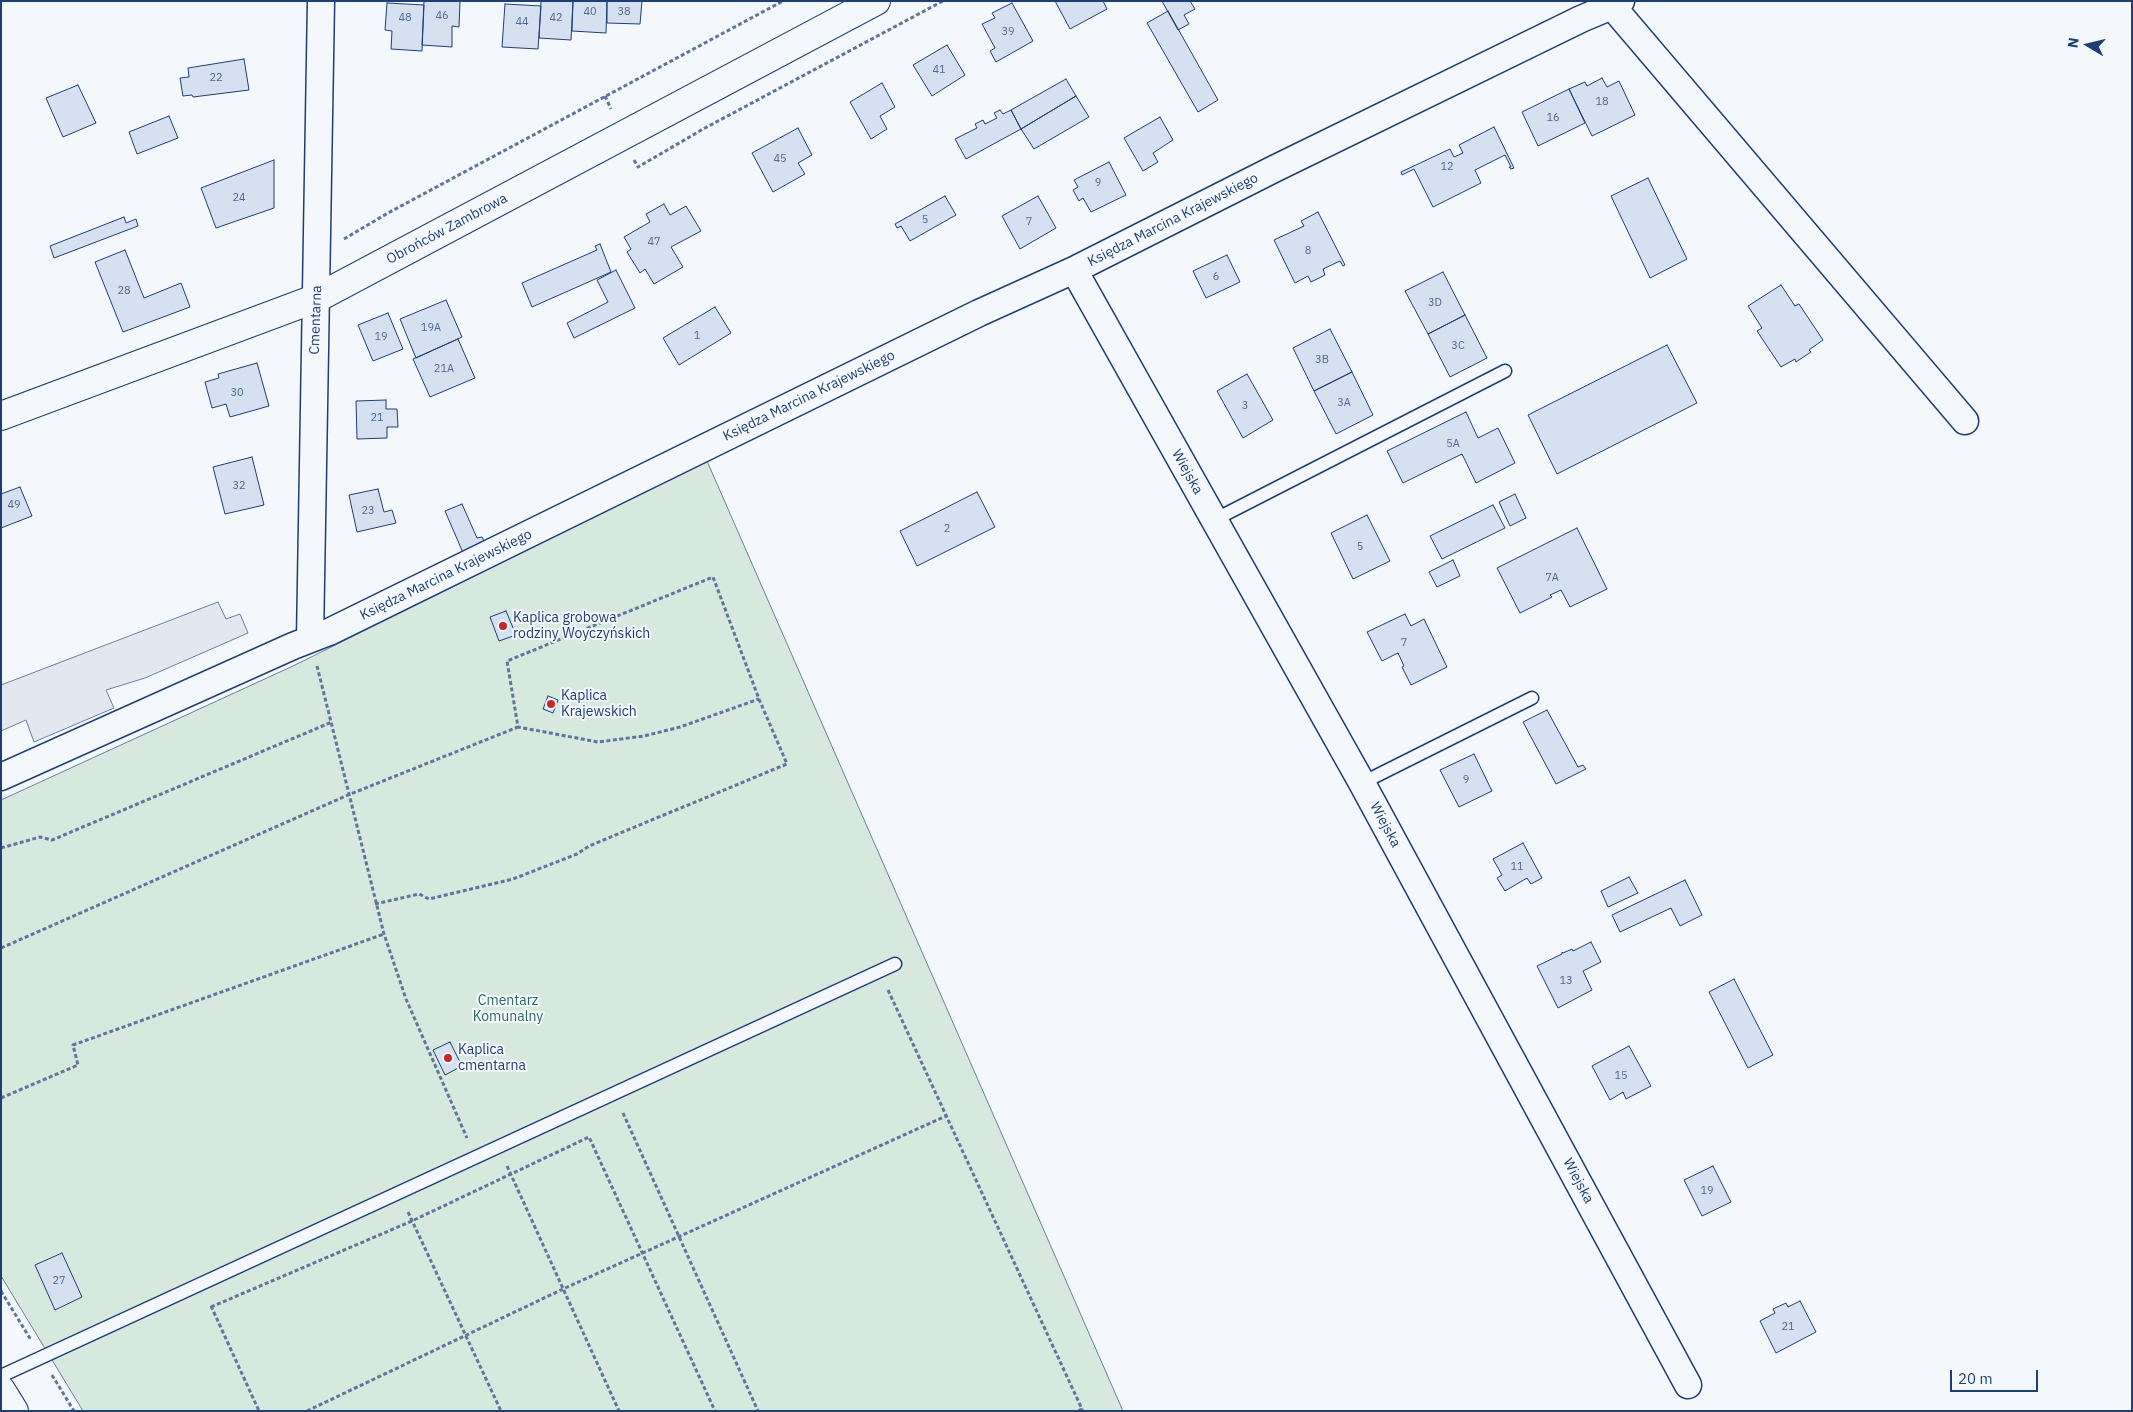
<!DOCTYPE html>
<meta charset="utf-8">
<style>
body{margin:0}
#map{position:relative;width:2133px;height:1412px;overflow:hidden;background:#f4f7fb;font-family:"IBM Plex Sans",sans-serif}
canvas{display:block}
.frame{position:absolute;inset:0;border:2px solid #1d3f73;pointer-events:none}
.north{position:absolute;left:2063px;top:20px;width:50px;height:50px;-webkit-text-stroke:4px #f4f7fb;paint-order:stroke;rotate:279deg;font-size:14px;font-weight:700;line-height:20px;text-align:center;color:#1d3f73}
.north::after{content:'';display:block;margin:auto;width:18px;height:22px;background:#1d3f73;clip-path:polygon(50% 0,100% 100%,50% 72%,0 100%)}
.scale{position:absolute;left:1950px;top:1370px;width:88px;height:22px;box-sizing:border-box;border:2px solid #1d3f73;border-top:0;padding-left:6px;font-size:15px;line-height:18px;white-space:nowrap;color:#1d3f73;-webkit-text-stroke:4px #f4f7fb;paint-order:stroke}
</style>
<div id="map">
<canvas width="2133" height="1412"></canvas>
<div class="frame"></div>
<div class="north">N</div>
<div class="scale">20 m</div>
</div>
<script>
const g = document.querySelector('canvas').getContext('2d');
g.lineJoin = 'round';
function paint(path, color) { g.fillStyle = color; g.fill(path, 'evenodd'); }
const toPath = rows => new Path2D(rows.map(r => 'M' + r).join(''));
function trace(path, color, width, dash) { g.strokeStyle = color; g.lineWidth = width; g.lineCap = dash ? 'butt' : 'round'; g.setLineDash(dash || []); g.stroke(path); }
function drawText(font, color, halo, rows, align = 'center') {
  g.font = font + ' "IBM Plex Sans",sans-serif'; g.lineWidth = 4; g.setLineDash([]); g.textBaseline = 'middle'; g.strokeStyle = halo; g.fillStyle = color; for (const [text, x, y, turn = 0] of rows) {
    g.save(); g.translate(x, y); g.rotate((+turn || 0) * Math.PI / 180); g.textAlign = isNaN(turn) ? turn : align; if (halo) g.strokeText(text, 0, 0); g.fillText(text, 0, 0); g.restore();
  }
}
const green = toPath([
 [707,461,1123,1411,83,1411,1,1276,1,800,293,666,707,461]
]);
const parking = toPath([
 [218,602,226,619,240,614,248,633,145,678,106,690,114,708,34,742,26,720,1,731,1,685,218,602]
]);
const building = toPath([
 [424,1,460,1,459,27,452,26,452,47,422,45,424,1],
 [541,1,573,1,571,40,539,38,541,1],
 [573,1,607,1,606,33,572,31,573,1],
 [607,1,642,1,640,24,607,23,607,1],
 [1055,1,1103,1,1107,9,1070,29,1055,1],
 [1162,1,1190,1,1195,9,1184,15,1189,24,1178,30,1162,1],
 [387,3,424,5,422,51,391,49,392,31,385,30,387,3],
 [1012,3,1033,41,996,62,990,51,995,48,982,24,995,18,992,13,1012,3],
 [505,4,541,6,538,49,502,47,505,4],
 [1168,11,1218,100,1198,112,1147,23,1168,11],
 [947,45,965,75,932,96,913,65,947,45],
 [244,59,249,90,193,97,192,95,183,96,180,78,189,77,188,68,244,59],
 [1602,78,1607,87,1619,81,1635,115,1592,136,1569,89,1585,82,1587,86,1602,78],
 [1066,79,1076,96,1021,129,1011,110,1066,79],
 [882,83,895,107,880,116,887,129,871,139,850,102,882,83],
 [78,85,96,123,63,137,46,98,78,85],
 [1569,89,1585,123,1538,146,1522,112,1569,89],
 [1076,96,1089,117,1034,149,1021,129,1076,96],
 [1000,110,1003,114,1011,110,1021,129,966,159,955,139,977,128,975,124,983,120,985,124,997,118,994,113,1000,110],
 [169,116,178,138,137,154,129,132,169,116],
 [1160,117,1173,140,1153,153,1158,162,1143,171,1124,138,1160,117],
 [1494,127,1514,168,1511,169,1509,167,1511,167,1505,155,1475,170,1481,183,1433,207,1414,169,1402,175,1401,172,1450,149,1454,157,1463,153,1459,145,1494,127],
 [798,128,812,155,798,163,805,174,773,192,752,153,798,128],
 [274,160,274,208,216,228,201,188,274,160],
 [1109,162,1126,195,1091,212,1083,198,1079,201,1073,190,1078,187,1074,180,1109,162],
 [1648,178,1687,259,1650,278,1611,196,1648,178],
 [945,196,956,215,910,241,901,226,897,228,895,224,945,196],
 [1038,196,1056,228,1020,249,1002,216,1038,196],
 [664,204,670,215,686,206,701,231,671,247,683,267,654,284,645,269,640,273,627,252,631,249,624,237,650,222,646,214,664,204],
 [1318,212,1345,265,1343,266,1340,261,1323,269,1325,275,1311,282,1308,276,1295,283,1274,240,1304,226,1301,221,1318,212],
 [124,217,126,223,136,219,138,226,54,258,50,246,124,217],
 [600,244,611,272,532,307,522,283,597,250,595,246,600,244],
 [125,250,144,298,181,283,190,307,123,332,95,262,125,250],
 [1227,255,1240,282,1206,298,1193,271,1227,255],
 [616,270,635,308,574,338,567,323,608,302,597,280,616,270],
 [1443,272,1465,315,1428,334,1405,291,1443,272],
 [1781,285,1795,306,1799,304,1823,340,1809,350,1811,352,1796,362,1795,359,1781,367,1757,331,1762,328,1748,306,1781,285],
 [446,300,462,337,416,358,400,319,446,300],
 [715,307,731,333,679,365,663,338,715,307],
 [388,313,403,349,373,361,358,325,388,313],
 [1465,315,1487,358,1450,377,1428,334,1465,315],
 [1330,329,1352,372,1314,391,1293,348,1330,329],
 [458,339,475,378,430,397,413,359,458,339],
 [1667,345,1697,403,1557,474,1528,415,1667,345],
 [257,363,269,406,230,417,226,404,212,408,205,382,219,378,218,374,257,363],
 [1352,372,1373,415,1336,434,1314,391,1352,372],
 [1247,374,1273,420,1243,438,1217,391,1247,374],
 [386,400,386,409,397,409,398,427,387,427,387,438,357,439,356,401,386,400],
 [1466,412,1478,438,1498,428,1515,463,1476,483,1462,454,1403,483,1387,451,1466,412],
 [252,457,264,505,225,514,213,467,252,457],
 [20,487,32,516,1,528,1,494,20,487],
 [378,489,384,512,392,510,396,523,357,532,349,495,378,489],
 [977,492,995,527,917,566,900,531,977,492],
 [1515,494,1526,518,1510,526,1499,502,1515,494],
 [462,504,477,538,482,537,484,541,479,543,481,548,464,555,445,511,462,504],
 [1493,505,1505,528,1442,559,1430,536,1493,505],
 [1367,515,1390,561,1353,579,1331,533,1367,515],
 [1577,528,1607,589,1570,607,1561,590,1550,595,1552,597,1520,613,1497,568,1577,528],
 [1453,560,1460,576,1437,587,1429,572,1453,560],
 [506,611,516,635,499,641,490,617,506,611],
 [1405,614,1411,626,1424,619,1447,667,1411,685,1402,667,1404,666,1398,653,1382,661,1367,632,1405,614],
 [548,696,558,700,553,713,543,709,548,696],
 [1547,710,1578,767,1583,765,1586,769,1556,784,1523,722,1547,710],
 [1474,754,1492,791,1459,807,1440,770,1474,754],
 [1523,843,1542,878,1531,884,1527,878,1505,891,1497,878,1502,875,1493,859,1523,843],
 [1629,877,1638,893,1608,907,1601,891,1629,877],
 [1685,880,1702,915,1680,926,1671,908,1620,932,1612,915,1685,880],
 [1591,942,1601,962,1583,971,1592,990,1558,1008,1537,966,1562,954,1562,952,1563,953,1572,949,1573,951,1591,942],
 [1734,979,1773,1055,1748,1068,1709,992,1734,979],
 [450,1042,462,1066,445,1075,433,1050,450,1042],
 [1629,1046,1651,1086,1626,1099,1623,1092,1610,1100,1592,1066,1629,1046],
 [1713,1166,1731,1202,1702,1216,1684,1180,1713,1166],
 [62,1253,82,1297,55,1310,35,1265,62,1253],
 [1800,1301,1816,1332,1776,1353,1760,1321,1775,1313,1773,1309,1786,1303,1788,1307,1800,1301]
]);
const path = toPath([
 [605,96,611,109],
 [634,160,638,167,705,128,943,1],
 [344,239,388,213,783,1],
 [317,666,384,934,406,999,467,1138],
 [1,848,40,837,52,840,332,722],
 [375,904,419,894,429,899,513,879,577,854,589,846,787,764,759,699,713,577,507,661,518,727,598,742,644,736,680,727,759,699],
 [1,948,348,795,518,727],
 [888,990,1082,1409,1078,1411],
 [1,1098,78,1065,73,1045,384,934],
 [623,1113,758,1411],
 [507,1166,619,1411],
 [408,1212,501,1411],
 [1,1291,31,1340],
 [211,1306,259,1411],
 [211,1307,412,1221,589,1137,715,1411],
 [52,1375,74,1411],
 [307,1411,563,1289,946,1116]
]);
const lane = toPath([
 [1214,520,1505,371],
 [1362,783,1532,698],
 [1,1376,895,964]
]);
const street = toPath([
 [1621,1,1612,6,1965,421],
 [1074,270,1362,783,1688,1385],
 [310,639,321,1],
 [1,777,293,646,329,632,979,313,1074,270,1276,168,1581,19,1612,6,1608,1]
]);
const secondary = toPath([
 [1,416,317,298,876,1]
]);
const primary = toPath([
 [1,1390,14,1411]
]);
const markers = [
 [503,626,5,"#c62828"],
 [551,704,5,"#c62828"],
 [448,1058,5,"#c62828"]
];
const numberNames = [
 ["40",590,12],
 ["38",624,12],
 ["46",442,16],
 ["48",405,18],
 ["42",556,18],
 ["44",522,22],
 ["39",1008,32],
 ["41",939,70],
 ["22",216,78],
 ["18",1602,102],
 ["16",1553,118],
 ["45",780,159],
 ["12",1447,167],
 ["9",1098,183],
 ["24",239,198],
 ["5",925,220],
 ["7",1029,222],
 ["47",654,242],
 ["8",1308,251],
 ["6",1216,277],
 ["28",124,291],
 ["3D",1435,303],
 ["19A",431,328],
 ["1",697,336],
 ["19",381,337],
 ["3C",1458,346],
 ["3B",1322,360],
 ["21A",444,369],
 ["30",237,393],
 ["3A",1344,403],
 ["3",1245,406],
 ["21",377,418],
 ["5A",1453,444],
 ["32",239,486],
 ["49",14,505],
 ["23",368,511],
 ["2",947,529],
 ["5",1360,547],
 ["7A",1552,578],
 ["7",1404,643],
 ["9",1466,780],
 ["11",1517,867],
 ["13",1566,981],
 ["15",1621,1076],
 ["19",1707,1191],
 ["27",59,1281],
 ["21",1788,1327]
];
const streetNames = [
 ["Księdza Marcina Krajewskiego",1173,220,-27],
 ["Obrońców Zambrowa",447,229,-28],
 ["Cmentarna",316,320,-88],
 ["Księdza Marcina Krajewskiego",809,396,-26],
 ["Wiejska",1187,472,61],
 ["Księdza Marcina Krajewskiego",446,575,-26],
 ["Wiejska",1385,825,62],
 ["Wiejska",1578,1181,62]
];
const poiNames = [
 ["Kaplica grobowa",513,618],
 ["rodziny Woyczyńskich",513,634],
 ["Kaplica",561,696],
 ["Krajewskich",561,712],
 ["Kaplica",458,1050],
 ["cmentarna",458,1066]
];
const parkNames = [
 ["Cmentarz",508,1001],
 ["Komunalny",508,1017]
];
paint(green, '#d7e8df');
trace(green, '#687fa3', 1);
paint(parking, '#e3e8f0');
trace(parking, '#687fa3', 1);
paint(building, '#d5e0f0');
trace(building, '#1d3f73', 1);
trace(lane, '#1d3f73', 15);
trace(street, '#1d3f73', 29);
trace(secondary, '#1d3f73', 30);
trace(primary, '#1d3f73', 30);
trace(path, '#5e769c', 3, [4, 2.5]);
trace(lane, '#f4f7fb', 12);
trace(street, '#f4f7fb', 26);
trace(secondary, '#f4f7fb', 28);
trace(primary, '#f4f7fb', 28);
for (const [x, y, r, color] of markers) { const dot = new Path2D(); dot.arc(x, y, r, 0, 2 * Math.PI); g.fillStyle = color; g.fill(dot); trace(dot, '#f4f7fb', 2); }
drawText('11px', '#4b6792', null, numberNames);
drawText('14px', '#1d3f73', '#f4f7fb', streetNames);
drawText('14px', '#1d3f73', '#f4f7fb', poiNames, 'left');
drawText('14px', '#2c6c60', '#f4f7fb', parkNames);
</script>
